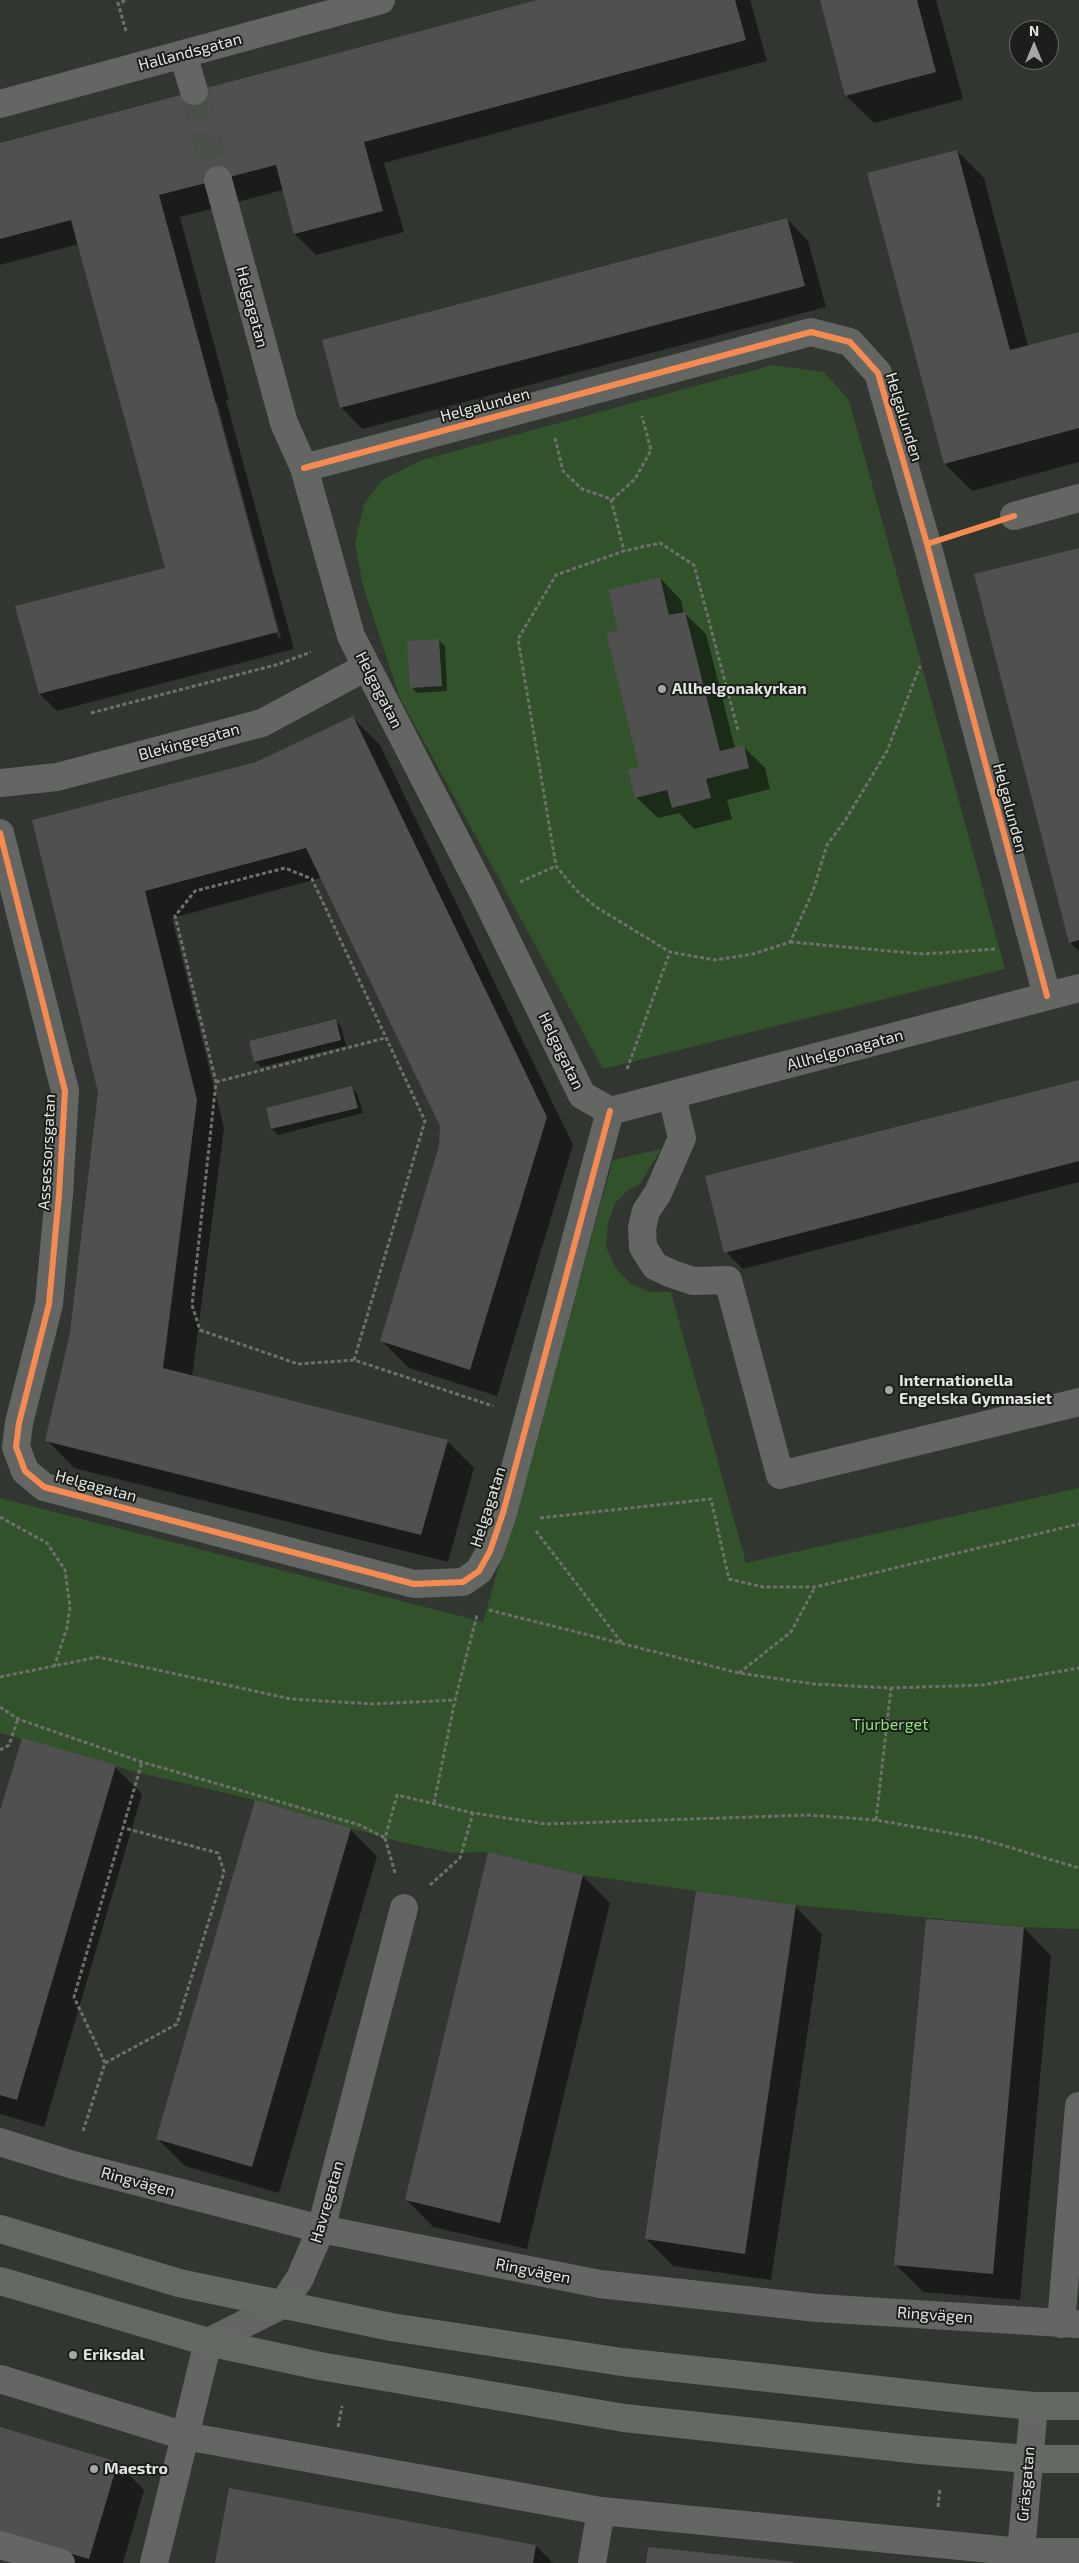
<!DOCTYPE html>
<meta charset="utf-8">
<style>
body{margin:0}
#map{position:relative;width:1079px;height:2563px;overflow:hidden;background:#323631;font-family:"Exo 2",sans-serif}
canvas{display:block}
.north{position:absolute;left:1009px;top:20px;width:50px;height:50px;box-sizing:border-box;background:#1b1e1a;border:1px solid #6a6e69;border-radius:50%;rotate:0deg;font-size:14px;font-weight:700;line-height:20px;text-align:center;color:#e1e6e0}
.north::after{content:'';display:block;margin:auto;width:18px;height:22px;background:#a4a8a3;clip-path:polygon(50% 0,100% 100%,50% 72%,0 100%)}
</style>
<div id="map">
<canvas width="1079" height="2563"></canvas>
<div class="north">N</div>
</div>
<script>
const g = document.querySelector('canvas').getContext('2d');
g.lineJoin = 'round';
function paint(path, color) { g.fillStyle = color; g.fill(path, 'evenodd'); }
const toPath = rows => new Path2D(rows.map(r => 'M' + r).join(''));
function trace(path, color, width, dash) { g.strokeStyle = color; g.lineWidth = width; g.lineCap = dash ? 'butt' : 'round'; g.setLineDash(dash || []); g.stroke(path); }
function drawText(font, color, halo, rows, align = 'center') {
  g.font = font + ' "Exo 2",sans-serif'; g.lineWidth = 4; g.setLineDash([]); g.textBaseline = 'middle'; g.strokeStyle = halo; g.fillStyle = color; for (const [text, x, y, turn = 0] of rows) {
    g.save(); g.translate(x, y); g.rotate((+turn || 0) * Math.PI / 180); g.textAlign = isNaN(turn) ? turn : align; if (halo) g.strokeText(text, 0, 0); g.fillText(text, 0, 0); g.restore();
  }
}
const green = toPath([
 [773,365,824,372,849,400,1005,969,603,1069,400,698,363,586,355,543,364,504,382,480,422,460],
 [661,1149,640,1184,627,1191,615,1203,608,1223,606,1247,615,1267,631,1284,650,1292,671,1292,746,1563,1079,1488,1079,1929,1024,1927,796,1905,583,1875,488,1852,452,1853,400,1842,255,1800,140,1773,0,1733,0,1498,483,1622,613,1160]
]);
const shadow = toPath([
 [542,0,750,0,767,61,384,163,404,232,316,255,295,234,283,190,180,217,229,400,226,400,294,649,57,711,40,694,17,607,167,569,79,244,0,265,0,144],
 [214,403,217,403,281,638,278,638],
 [821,0,936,0,963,99,874,123,846,96],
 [957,151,984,178,1028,346,1079,333,1079,462,972,491,945,464],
 [787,219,808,241,826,307,362,429,341,407],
 [1079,548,1079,951,1070,942],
 [660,578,681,600,684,613,706,634,735,748,743,746,765,768,770,789,727,800,732,819,694,829,679,813,658,818,636,797,641,768,620,631],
 [439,640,445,646,447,691,417,693,412,687],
 [353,718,380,745,573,1145,497,1396,409,1368,382,1341,440,1147,441,1126,321,878,172,918,224,1128,192,1377,447,1441,474,1468,448,1562,74,1468,47,1440,72,1333,99,1092,33,820,256,763],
 [335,1020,341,1026,346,1046,261,1067,255,1061],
 [1079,1080,1079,1182,743,1269,726,1252],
 [352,1088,357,1093,363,1113,278,1135,272,1129,267,1109],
 [115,1767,142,1794,44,2127,0,2114,0,1815],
 [350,1829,377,1856,279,2193,185,2166,158,2139],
 [583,1876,610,1903,527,2249,433,2227,406,2199],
 [795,1906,822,1934,771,2280,673,2266,646,2239],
 [1024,1928,1051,1956,1020,2300,923,2292,896,2265],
 [0,2429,117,2463,144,2490,123,2563,41,2563],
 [536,2546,553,2563,216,2563]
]);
const building = toPath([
 [537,0,735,0,746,40,364,142,383,211,294,234,276,165,159,195,278,632,39,694,15,606,165,568,71,220,0,239,0,143],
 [820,0,917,0,936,72,845,96],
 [957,150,1010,350,1079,332,1079,428,944,464,867,173],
 [787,218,805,286,340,408,322,340],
 [1079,548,1079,940,1069,943,974,574],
 [660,577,669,615,685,612,720,751,744,745,749,768,706,779,711,798,672,808,667,790,635,798,628,770,639,767,606,633,618,630,608,590],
 [439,639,442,686,410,688,407,641],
 [353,716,547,1117,470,1370,380,1341,439,1146,440,1126,306,848,145,891,197,1100,163,1368,448,1440,421,1535,45,1441,70,1333,98,1092,32,820,256,762],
 [336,1019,341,1040,254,1062,249,1041],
 [1079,1080,1079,1161,724,1253,705,1176],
 [352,1086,358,1108,271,1129,266,1108],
 [22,1738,116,1765,17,2100,0,2095,0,1811],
 [255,1800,351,1828,252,2167,156,2139],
 [488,1852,583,1875,500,2223,405,2200],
 [696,1891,796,1905,745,2254,645,2239],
 [926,1919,1024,1927,993,2274,894,2265],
 [0,2427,118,2462,89,2559,0,2533],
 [229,2488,536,2545,533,2563,215,2563],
 [648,2547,794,2562,794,2563,646,2563]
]);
const minorTunnel = toPath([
 [194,91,218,180]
]);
const path = toPath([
 [126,31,118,3,128,0],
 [555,438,563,471,582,489,611,499,624,551],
 [612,500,635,479,651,450,642,416],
 [91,713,279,664,311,652],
 [738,730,694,565,660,543,624,551,556,575,518,639,556,866,576,890,596,907,670,952,715,960,753,954,790,942,813,891,827,845,846,819,887,751,920,666],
 [520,882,556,866],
 [790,942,923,954,996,949],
 [627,1069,670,952],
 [216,1082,385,1038],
 [354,1360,298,1364,200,1330,192,1305,216,1082,175,916,195,891,285,868,312,879,425,1121,354,1360,493,1406],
 [0,1517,47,1543,65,1570,70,1607,67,1628,54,1667],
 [540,1518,711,1499,729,1579,763,1587,815,1587,1079,1524],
 [536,1531,622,1643],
 [489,1610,739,1673,814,1684,891,1688,982,1685,1079,1668],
 [739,1673,791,1632,815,1587],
 [0,1677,98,1657,291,1699,373,1704,455,1700],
 [0,1707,18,1719,142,1762,360,1825,385,1838],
 [0,1750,9,1745,18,1719],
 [434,1803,455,1700,477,1615],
 [876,1820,891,1688],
 [395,1873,385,1838,397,1795,473,1813,546,1824,808,1815,876,1820,978,1838,1079,1868],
 [430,1885,460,1858,473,1813],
 [105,2063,177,2024,224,1872,218,1853,124,1828],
 [83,2131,105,2063,74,1997,142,1762],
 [338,2427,342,2406],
 [938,2507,940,2488]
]);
const minor = toPath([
 [183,54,194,91],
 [0,104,381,0],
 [218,180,284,423,304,468,351,636,485,896,582,1095,610,1111],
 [304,468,811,332,850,342,878,373,927,544,1047,996],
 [1014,516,1079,498],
 [0,783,57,777,262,723,366,667],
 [0,833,65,1091,59,1194,49,1304,19,1423,16,1447,25,1471,44,1487,414,1584,463,1582,479,1571,490,1551,503,1513,610,1111],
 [672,1096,682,1138,658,1193,646,1211,642,1228,643,1247,655,1266,672,1274,693,1281,728,1280,780,1475,1079,1402],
 [610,1111,1079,988],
 [0,2142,73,2165,321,2229,600,2284,817,2308,1079,2324],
 [1061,2324,1079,2106],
 [0,2379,185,2436,601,2511,1021,2552,1079,2552],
 [0,2545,61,2563],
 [154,2563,208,2342,282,2305,300,2278,321,2229,404,1908],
 [592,2563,601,2511],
 [1020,2563,1034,2406]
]);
const major = toPath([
 [0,2229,179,2283,391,2327,622,2362,980,2401,1034,2406,1079,2406],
 [0,2281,208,2342,320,2366,624,2418,920,2450,1028,2459,1079,2459]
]);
const cycleway = toPath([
 [304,468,811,332,850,342,878,373,927,544,1047,996],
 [927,544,1014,516],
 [0,833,65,1091,59,1194,49,1304,19,1423,16,1447,25,1471,44,1487,414,1584,463,1582,479,1571,490,1551,503,1513,610,1111]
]);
const markers = [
 [662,689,5,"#a4a8a3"],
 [889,1390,5,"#a4a8a3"],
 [73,2355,5,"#a4a8a3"],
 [94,2469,5,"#a4a8a3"]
];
const streetNames = [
 ["Hallandsgatan",190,52,-15],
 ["Helgagatan",252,307,75],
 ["Helgalunden",485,405,-15],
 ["Helgalunden",904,417,73],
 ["Helgagatan",379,690,63],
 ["Blekingegatan",189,742,-15],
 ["Helgalunden",1010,808,75],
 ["Allhelgonagatan",845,1050,-15],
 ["Helgagatan",561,1051,64],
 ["Assessorsgatan",47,1152,-87],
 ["Helgagatan",96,1486,15],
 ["Helgagatan",488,1507,-72],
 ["Ringvägen",138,2182,15],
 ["Havregatan",327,2202,-74],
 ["Ringvägen",533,2271,11],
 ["Ringvägen",935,2315,4],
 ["Gräsgatan",1026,2484,-85]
];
const poiNames = [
 ["Allhelgonakyrkan",672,689],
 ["Internationella",899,1381],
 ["Engelska Gymnasiet",899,1399],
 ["Eriksdal",83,2355],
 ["Maestro",104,2469]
];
const parkNames = [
 ["Tjurberget",890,1725]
];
paint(green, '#32522b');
paint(shadow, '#0007');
paint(building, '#4f504f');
trace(minorTunnel, '#4c504b', 28, [28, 14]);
trace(path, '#6e706c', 3, [4, 2.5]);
trace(minor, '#636662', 28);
trace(major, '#646963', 28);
trace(cycleway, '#f68b52', 6);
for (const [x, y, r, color] of markers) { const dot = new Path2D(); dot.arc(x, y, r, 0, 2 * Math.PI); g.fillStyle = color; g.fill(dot); trace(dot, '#1b1e1a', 2); }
drawText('16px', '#e1e6e0', '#1b1e1a', streetNames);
drawText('bold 16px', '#e1e6e0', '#1b1e1a', poiNames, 'left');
drawText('16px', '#91e17d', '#1b1e1a', parkNames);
</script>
